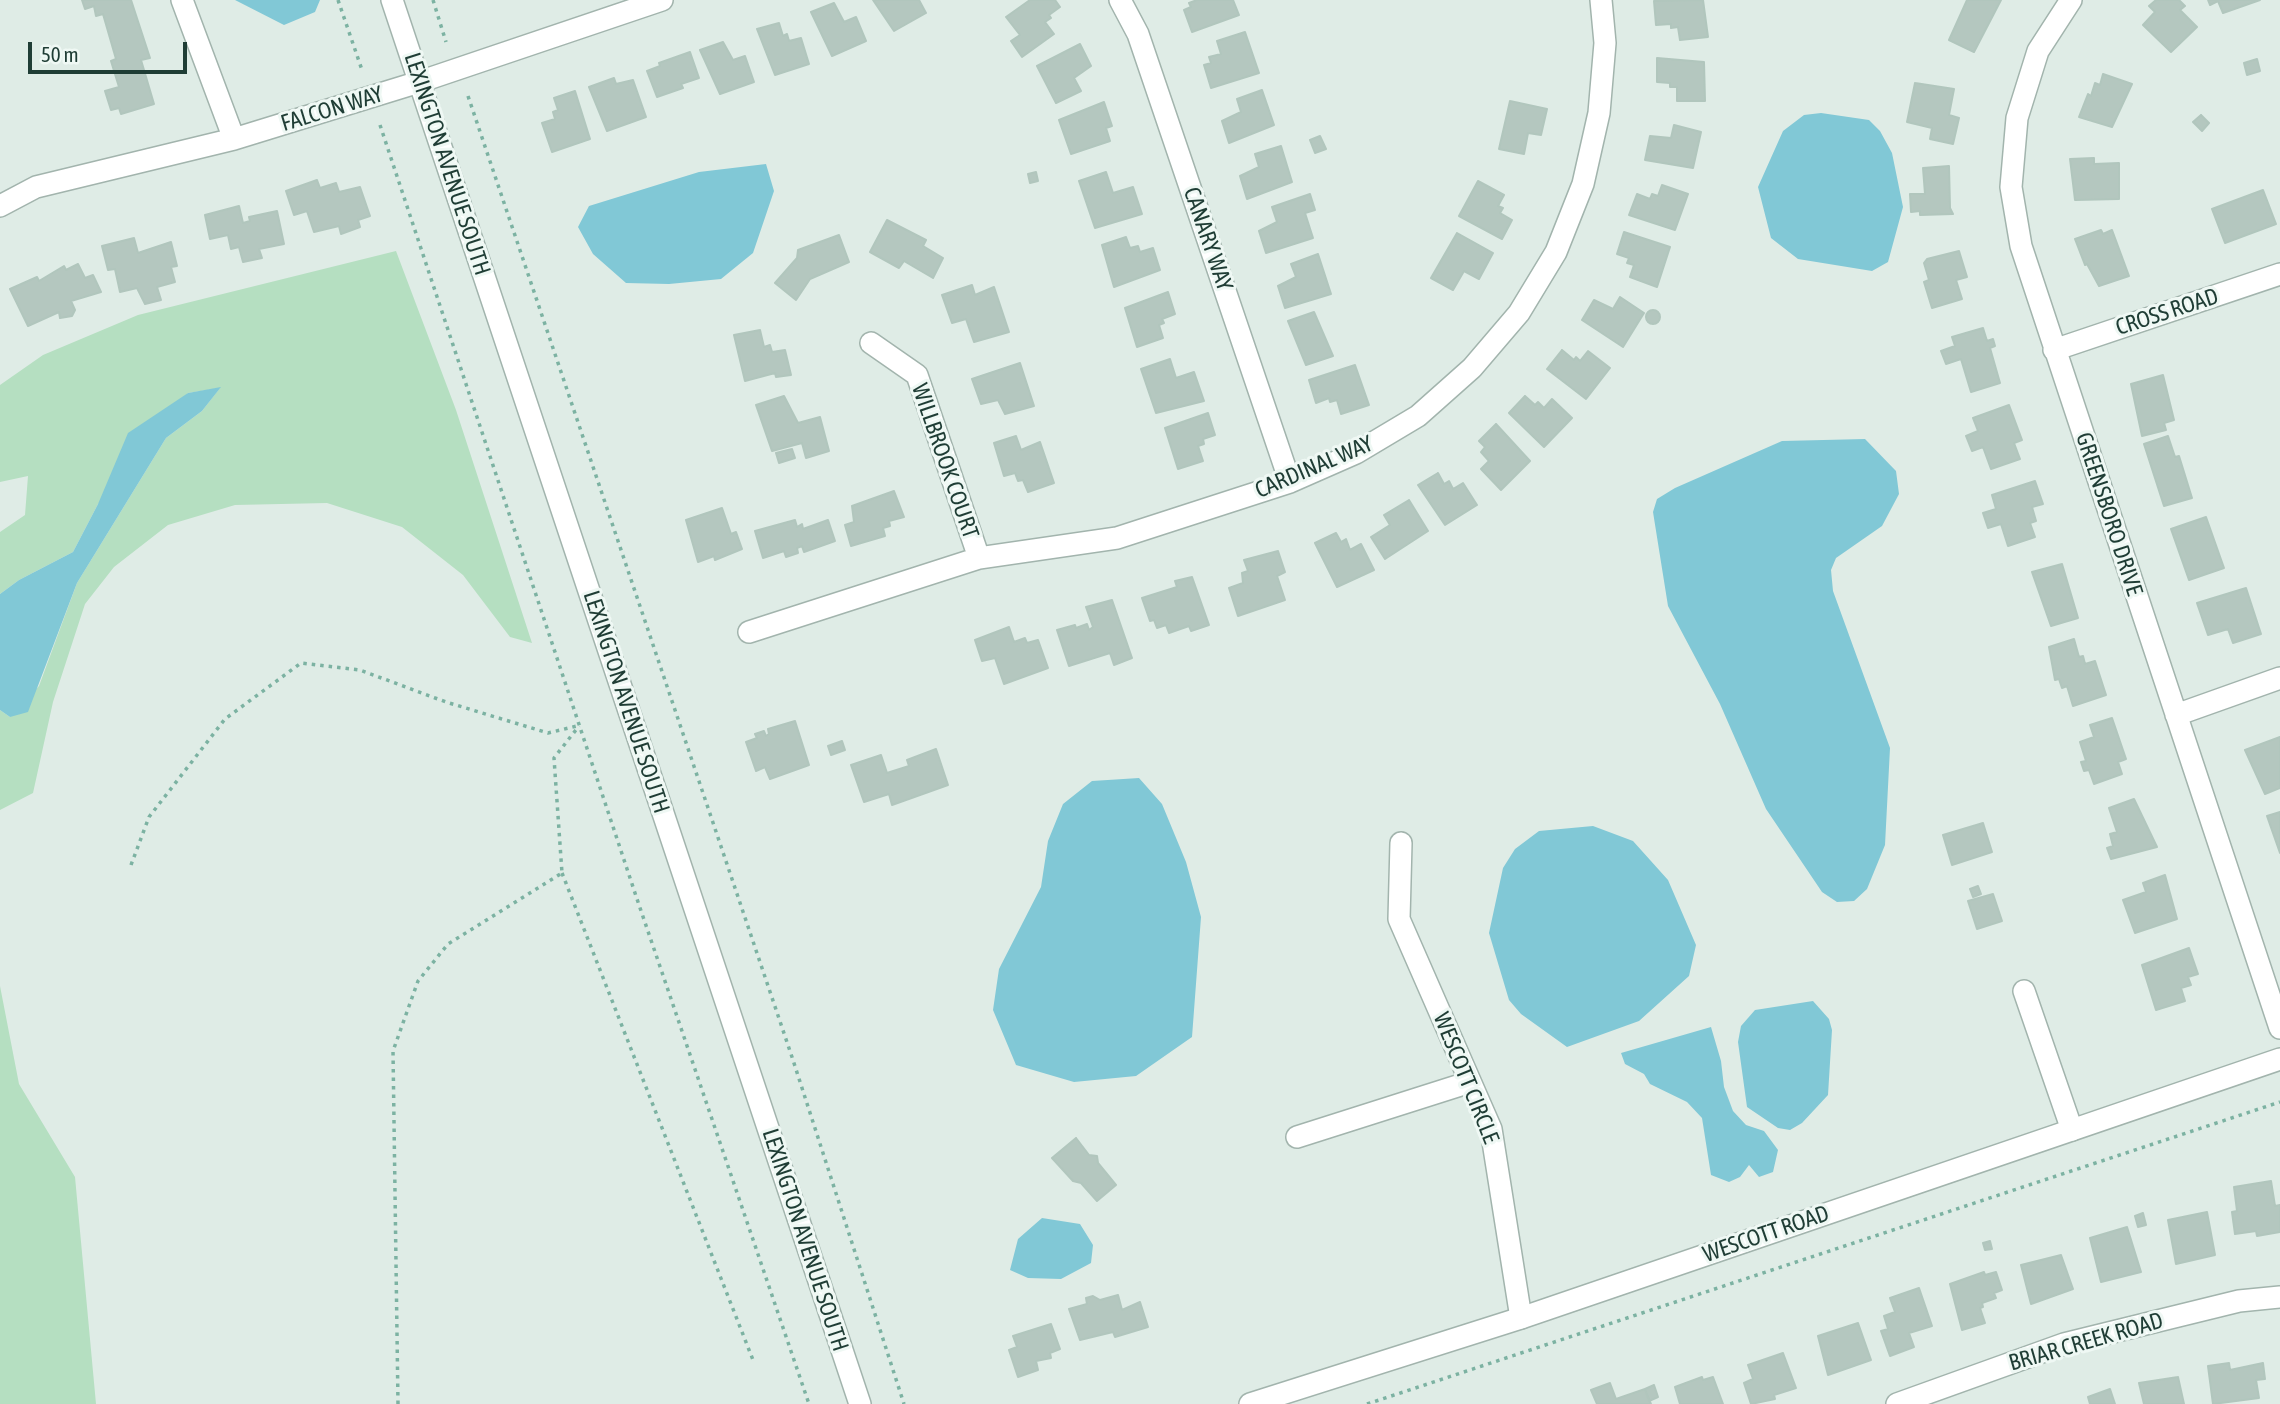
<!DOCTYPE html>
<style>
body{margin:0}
#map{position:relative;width:2280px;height:1404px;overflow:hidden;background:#dfece6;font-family:"Asap Condensed",sans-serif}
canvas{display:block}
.scale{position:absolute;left:28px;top:42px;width:159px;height:32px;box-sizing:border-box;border:4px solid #1f3d35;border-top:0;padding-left:9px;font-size:21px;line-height:24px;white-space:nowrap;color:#1f3d35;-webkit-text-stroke:5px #eff8f4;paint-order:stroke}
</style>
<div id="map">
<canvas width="2280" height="1404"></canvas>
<div class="scale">50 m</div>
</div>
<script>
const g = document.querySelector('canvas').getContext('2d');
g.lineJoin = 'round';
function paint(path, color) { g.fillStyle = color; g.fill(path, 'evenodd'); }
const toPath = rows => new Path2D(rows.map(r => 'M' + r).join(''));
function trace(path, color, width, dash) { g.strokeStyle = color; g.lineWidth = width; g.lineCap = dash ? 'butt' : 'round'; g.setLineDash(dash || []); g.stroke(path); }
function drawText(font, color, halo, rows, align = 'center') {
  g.font = font + ' "Asap Condensed",sans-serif'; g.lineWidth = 6; g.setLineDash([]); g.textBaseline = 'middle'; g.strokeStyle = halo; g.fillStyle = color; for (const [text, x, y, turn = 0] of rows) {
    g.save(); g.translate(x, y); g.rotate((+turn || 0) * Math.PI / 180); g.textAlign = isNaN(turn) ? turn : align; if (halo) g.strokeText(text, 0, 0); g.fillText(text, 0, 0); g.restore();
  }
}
const green = toPath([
 [396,251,456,410,532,643,510,637,463,575,402,527,327,503,235,505,168,525,114,567,85,604,53,702,33,793,0,810,0,710,10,717,39,686,77,583,166,438,202,411,220,388,188,393,98,504,73,552,19,580,0,594,0,532,25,515,28,476,0,482,0,385,43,355,138,315],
 [0,986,19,1084,75,1177,96,1404,0,1404]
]);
const water = toPath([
 [235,0,320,0,315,12,284,25],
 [1821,113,1869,120,1880,131,1892,153,1903,207,1888,262,1872,271,1798,259,1771,238,1758,187,1783,131,1804,115],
 [766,164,774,191,753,253,721,279,669,284,626,283,593,254,578,227,589,206,699,172],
 [221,387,202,411,166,438,77,583,28,712,10,717,0,710,0,594,19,580,73,552,98,504,128,433,188,393],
 [1865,439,1896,471,1899,494,1882,526,1836,558,1831,570,1833,591,1890,748,1885,845,1867,889,1854,901,1837,902,1822,892,1766,809,1720,704,1668,606,1653,512,1657,499,1675,488,1782,441],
 [1139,778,1162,804,1186,862,1201,917,1192,1037,1136,1076,1074,1082,1016,1065,993,1010,999,969,1041,887,1048,841,1063,804,1092,781],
 [1593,826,1633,841,1668,880,1696,945,1689,976,1639,1021,1567,1047,1521,1014,1509,1000,1489,933,1503,868,1515,849,1539,831],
 [1813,1001,1829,1019,1832,1030,1828,1095,1802,1123,1790,1130,1778,1128,1747,1107,1738,1042,1741,1026,1755,1010],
 [1711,1027,1721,1061,1724,1087,1733,1111,1746,1125,1764,1131,1778,1150,1773,1172,1759,1177,1749,1165,1740,1177,1729,1182,1711,1175,1702,1118,1687,1102,1650,1084,1644,1074,1625,1064,1621,1053],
 [1042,1218,1080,1224,1093,1245,1091,1263,1061,1279,1028,1278,1010,1270,1018,1239]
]);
const building = toPath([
 [82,0,131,0,150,58,141,60,154,104,121,114,119,108,111,110,105,91,119,87,111,61,116,59,103,14,96,16,94,6,85,9,82,0],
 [873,0,919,0,926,13,894,31,873,0],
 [1030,0,1055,0,1060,7,1049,15,1051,18,1045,22,1054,34,1022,57,1011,41,1020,35,1006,17,1030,0],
 [1197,0,1233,0,1239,15,1192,32,1184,10,1191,7,1189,3,1197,0],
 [1703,0,1708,37,1680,40,1678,27,1671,28,1671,24,1656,25,1654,1,1703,0],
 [1967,0,2001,0,1974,52,1949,40,1967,0],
 [2156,0,2179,0,2185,6,2180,10,2197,27,2171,52,2143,25,2155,12,2149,6,2156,0],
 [2208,0,2260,0,2223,13,2218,1,2210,5,2208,0],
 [834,3,844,22,856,17,866,41,832,56,811,12,834,3],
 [779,23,783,36,787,34,789,41,801,38,809,64,775,75,757,29,779,23],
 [1245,32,1259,73,1211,88,1204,65,1211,63,1209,57,1221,54,1217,41,1245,32],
 [723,42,733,60,745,56,754,82,720,94,700,50,723,42],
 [1080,44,1091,66,1074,78,1081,91,1056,103,1037,66,1080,44],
 [690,52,699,78,681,84,683,88,657,97,647,71,660,66,659,63,690,52],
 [1657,58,1704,62,1705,101,1677,101,1677,87,1670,87,1670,83,1657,82,1657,58],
 [2257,59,2260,71,2247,75,2244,63,2257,59],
 [2103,74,2132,84,2112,127,2079,117,2088,94,2091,96,2095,83,2100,85,2103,74],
 [614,78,616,84,633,80,646,117,607,131,589,87,614,78],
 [1915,83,1954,89,1949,115,1959,118,1953,144,1930,139,1932,128,1907,122,1915,83],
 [1262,90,1274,125,1229,143,1222,121,1241,112,1237,99,1262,90],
 [575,91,590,139,552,152,542,123,555,119,553,112,558,110,554,98,575,91],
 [1510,101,1547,109,1541,135,1528,133,1524,154,1499,149,1510,101],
 [1104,102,1112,126,1106,128,1110,141,1071,154,1059,120,1104,102],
 [2201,115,2209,123,2202,131,2193,122,2201,115],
 [1674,125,1701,132,1693,168,1645,160,1650,136,1671,138,1674,125],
 [1320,136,1326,149,1315,153,1310,140,1320,136],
 [1281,146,1292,182,1247,199,1240,176,1259,167,1255,154,1281,146],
 [2094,158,2094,164,2119,163,2119,199,2075,200,2070,159,2094,158],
 [1949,166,1950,208,1953,214,1920,215,1920,211,1911,212,1910,194,1925,194,1923,168,1949,166],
 [1036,172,1038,181,1030,183,1028,174,1036,172],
 [1106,172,1113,193,1133,187,1142,214,1095,228,1079,181,1106,172],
 [317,180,320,188,336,183,339,192,360,187,370,216,358,220,360,227,341,234,339,226,314,232,307,211,294,215,286,191,317,180],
 [1478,181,1504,195,1498,206,1503,208,1500,213,1512,220,1502,239,1459,216,1478,181],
 [1662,185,1688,194,1675,230,1629,215,1637,194,1650,199,1652,194,1658,196,1662,185],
 [2263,190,2276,224,2225,243,2212,209,2263,190],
 [1310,194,1315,210,1305,213,1313,238,1266,253,1259,231,1277,222,1272,207,1310,194],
 [239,206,243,223,250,221,249,217,277,211,284,244,259,249,262,258,243,262,239,247,231,249,228,235,210,239,205,215,239,206],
 [887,220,926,240,923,246,943,258,933,278,904,261,899,268,870,252,887,220],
 [2101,230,2103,234,2112,230,2129,276,2099,286,2087,264,2085,265,2075,239,2101,230],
 [1624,232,1670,247,1657,287,1630,277,1634,265,1627,263,1629,258,1617,254,1624,232],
 [1457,233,1493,253,1479,279,1464,271,1453,290,1431,278,1457,233],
 [839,235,849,262,810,279,796,300,775,283,797,258,798,250,839,235],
 [1126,237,1130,248,1138,246,1140,252,1153,248,1160,270,1114,287,1102,245,1126,237],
 [134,238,138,253,171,242,177,266,171,267,175,282,157,287,161,300,145,304,137,288,120,292,115,269,108,270,102,246,134,238],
 [1959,251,1967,277,1956,280,1962,299,1932,308,1924,282,1929,280,1924,263,1927,259,1959,251],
 [1318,254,1331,294,1285,308,1278,286,1296,277,1291,264,1318,254],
 [78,264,85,278,93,275,101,292,71,301,75,310,72,316,60,318,59,312,28,326,10,289,37,277,39,281,64,266,66,270,78,264],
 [972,285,975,295,994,287,1009,332,974,342,966,319,952,323,942,295,972,285],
 [1168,292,1175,314,1162,319,1164,323,1159,325,1163,338,1137,347,1125,308,1168,292],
 [1620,297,1644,313,1623,347,1582,320,1594,300,1613,309,1620,297],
 '1646 317a7 7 0 1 1 14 0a7 7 0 1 1-14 0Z',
 [1314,312,1333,356,1306,365,1288,321,1314,312],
 [1983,328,1987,341,1993,339,1995,346,1990,348,2000,383,1971,392,1961,359,1946,364,1941,351,1955,346,1952,337,1983,328],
 [760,330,764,347,770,345,772,352,785,350,791,375,776,377,775,373,745,381,734,335,760,330],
 [1562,350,1574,360,1576,357,1580,361,1588,351,1610,368,1586,399,1547,369,1562,350],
 [1170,359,1176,378,1194,372,1204,401,1156,413,1141,369,1170,359],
 [1020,363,1034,406,1005,414,998,400,981,404,972,379,1020,363],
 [1355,365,1369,405,1341,414,1337,400,1330,402,1329,398,1316,403,1309,380,1355,365],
 [2163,375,2174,420,2164,423,2166,430,2142,436,2131,384,2163,375],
 [784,396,798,423,820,417,829,451,806,458,802,443,772,451,756,405,784,396],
 [1525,396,1535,405,1538,402,1544,408,1552,399,1572,418,1544,447,1509,413,1525,396],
 [2009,405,2022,440,2014,443,2020,459,1991,469,1983,447,1972,451,1966,436,1978,431,1973,418,2009,405],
 [1208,413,1215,435,1203,439,1204,444,1198,446,1203,461,1178,469,1165,428,1208,413],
 [1496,424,1530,461,1501,490,1481,469,1489,461,1481,452,1485,447,1479,441,1496,424],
 [1016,436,1021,450,1040,442,1054,483,1028,492,1023,480,1018,481,1015,473,1004,476,994,443,1016,436],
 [2168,436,2175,457,2179,456,2192,498,2164,506,2144,444,2168,436],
 [792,449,795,458,779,463,776,453,792,449],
 [1438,473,1444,484,1449,481,1453,489,1463,483,1477,505,1445,525,1418,485,1438,473],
 [2035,481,2043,504,2032,507,2036,521,2030,523,2035,537,2008,546,2001,524,1988,528,1983,513,1996,509,1992,495,2035,481],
 [894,491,904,517,889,521,890,526,883,528,885,536,851,546,845,525,854,522,852,506,894,491],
 [1409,500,1428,531,1385,559,1371,537,1390,525,1384,515,1409,500],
 [722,508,731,534,736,532,742,549,715,560,714,556,698,562,686,520,722,508],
 [2206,517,2224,568,2189,580,2171,529,2206,517],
 [795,520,797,527,802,524,803,529,828,520,835,541,804,552,802,546,797,548,798,553,786,557,784,551,763,558,755,531,795,520],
 [1336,533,1341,542,1346,539,1350,550,1361,544,1374,570,1337,587,1315,543,1336,533],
 [1278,551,1285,572,1277,576,1285,600,1238,616,1229,588,1243,583,1242,573,1248,571,1244,560,1278,551],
 [2062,564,2078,618,2051,626,2032,572,2062,564],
 [1192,577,1209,625,1191,631,1189,626,1169,633,1166,625,1157,628,1154,620,1150,621,1142,598,1177,587,1175,581,1192,577],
 [2246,588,2261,634,2233,643,2228,629,2208,635,2197,603,2246,588],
 [1112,600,1132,658,1114,665,1110,653,1069,666,1057,630,1075,625,1076,628,1087,624,1089,630,1093,627,1086,607,1112,600],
 [1009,627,1014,642,1025,638,1027,643,1038,640,1048,668,1004,684,995,658,982,661,975,640,1009,627],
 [2074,639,2079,657,2083,656,2085,664,2095,661,2106,695,2073,706,2067,686,2062,688,2059,679,2055,680,2049,647,2074,639],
 [2112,718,2126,759,2118,762,2122,774,2094,784,2089,770,2084,771,2081,762,2086,761,2080,742,2094,737,2090,725,2112,718],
 [795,721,809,765,770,779,765,767,756,771,746,742,757,738,755,734,764,731,766,736,769,734,768,729,795,721],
 [2280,737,2280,788,2265,794,2245,750,2280,737],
 [842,741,845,750,831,755,828,746,842,741],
 [936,749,948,785,892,805,889,794,864,802,851,765,881,755,887,773,909,766,907,760,936,749],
 [2134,799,2157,847,2111,859,2107,848,2113,846,2110,834,2117,832,2109,808,2134,799],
 [2280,812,2280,853,2267,816,2280,812],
 [1983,823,1992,852,1952,865,1943,835,1983,823],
 [2165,875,2177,919,2135,933,2123,900,2146,892,2143,883,2165,875],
 [1978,886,1981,894,1973,897,1970,889,1978,886],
 [1993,894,2002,921,1977,929,1968,901,1993,894],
 [2189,948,2198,974,2188,977,2191,985,2181,988,2185,1001,2156,1010,2142,965,2189,948],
 [1076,1138,1089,1155,1097,1156,1098,1163,1116,1185,1097,1201,1081,1183,1073,1181,1052,1158,1076,1138],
 [2271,1181,2275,1206,2280,1205,2280,1232,2257,1236,2256,1231,2235,1234,2232,1212,2237,1211,2234,1187,2271,1181],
 [2207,1212,2215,1255,2176,1264,2168,1220,2207,1212],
 [2143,1213,2146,1225,2138,1227,2135,1216,2143,1213],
 [2127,1227,2141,1272,2101,1282,2090,1238,2127,1227],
 [1990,1241,1992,1249,1985,1250,1983,1243,1990,1241],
 [2061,1255,2073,1289,2031,1304,2021,1265,2061,1255],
 [1984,1272,1985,1275,1996,1272,2002,1290,1994,1293,1996,1298,1982,1303,1983,1307,1980,1308,1985,1323,1962,1330,1950,1284,1984,1272],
 [1919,1288,1932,1326,1909,1333,1914,1347,1890,1356,1881,1331,1888,1329,1884,1316,1895,1312,1890,1298,1919,1288],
 [1118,1295,1122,1310,1140,1302,1148,1327,1115,1337,1113,1332,1080,1340,1069,1309,1087,1304,1086,1298,1093,1296,1100,1300,1118,1295],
 [1858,1323,1871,1360,1828,1375,1818,1336,1858,1323],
 [1051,1324,1060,1349,1050,1353,1051,1358,1036,1361,1038,1370,1018,1377,1009,1350,1017,1347,1013,1336,1051,1324],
 [1783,1353,1796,1388,1774,1395,1775,1399,1751,1404,1744,1383,1753,1379,1748,1365,1783,1353],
 [2229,1363,2230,1370,2263,1363,2265,1379,2256,1380,2259,1398,2213,1404,2208,1366,2229,1363],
 [1702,1377,1703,1380,1713,1377,1723,1404,1680,1404,1675,1387,1702,1377],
 [2178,1377,2184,1404,2144,1404,2139,1383,2178,1377],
 [1610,1383,1616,1399,1645,1389,1651,1404,1597,1404,1591,1390,1610,1383],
 [1654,1385,1658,1397,1649,1401,1645,1389,1654,1385],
 [2110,1389,2115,1404,2090,1404,2088,1397,2110,1389]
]);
const path = toPath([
 [338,0,362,70],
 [433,0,446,42],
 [468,96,792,1057,904,1404],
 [380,125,637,899,809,1404],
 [131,865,149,817,225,719,301,663,360,670,446,702,548,733,577,726],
 [562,873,753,1360],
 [398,1404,393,1051,418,981,448,944,562,873,554,758,579,726],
 [1367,1404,2280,1102]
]);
const minor = toPath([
 [182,0,234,139],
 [1120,0,1138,34,1290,482],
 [2071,0,2038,51,2017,118,2011,187,2021,246,2280,1028],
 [0,206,36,187,234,139,419,82,662,0],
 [871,343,917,375,979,558],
 [2054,350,2280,274],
 [749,632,979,558,1117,538,1290,482,1356,453,1418,416,1472,368,1519,313,1556,252,1583,184,1599,113,1605,43,1601,0],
 [2176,715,2280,678],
 [1401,843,1399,919,1491,1129,1521,1318],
 [2024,991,2072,1130],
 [1297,1137,1470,1082],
 [1897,1404,2064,1344,2239,1301,2280,1297]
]);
const tertiary = toPath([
 [392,0,860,1404],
 [1250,1404,1521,1318,2280,1059]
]);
const streetNames = [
 ["FALCON WAY",332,109,-17],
 ["LEXINGTON AVENUE SOUTH",447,164,72],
 ["CANARY WAY",1208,239,71],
 ["CROSS ROAD",2167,312,-18],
 ["WILLBROOK COURT",945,461,71],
 ["CARDINAL WAY",1314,467,-23],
 ["GREENSBORO DRIVE",2109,514,72],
 ["LEXINGTON AVENUE SOUTH",626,702,72],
 ["WESCOTT CIRCLE",1466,1078,68],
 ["WESCOTT ROAD",1766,1234,-19],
 ["LEXINGTON AVENUE SOUTH",805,1240,72],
 ["BRIAR CREEK ROAD",2086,1342,-16]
];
paint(green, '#b5dfc1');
paint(water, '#81c8d6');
paint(building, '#b4c7bf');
trace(building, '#b1c6bd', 2);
trace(minor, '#a2b4ad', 24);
trace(tertiary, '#a2b4ad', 24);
trace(path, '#7cb2a2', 3.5, [3.5, 5]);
trace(minor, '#fff', 21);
trace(tertiary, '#fff', 21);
drawText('23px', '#1f3d35', '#eff8f4', streetNames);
</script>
